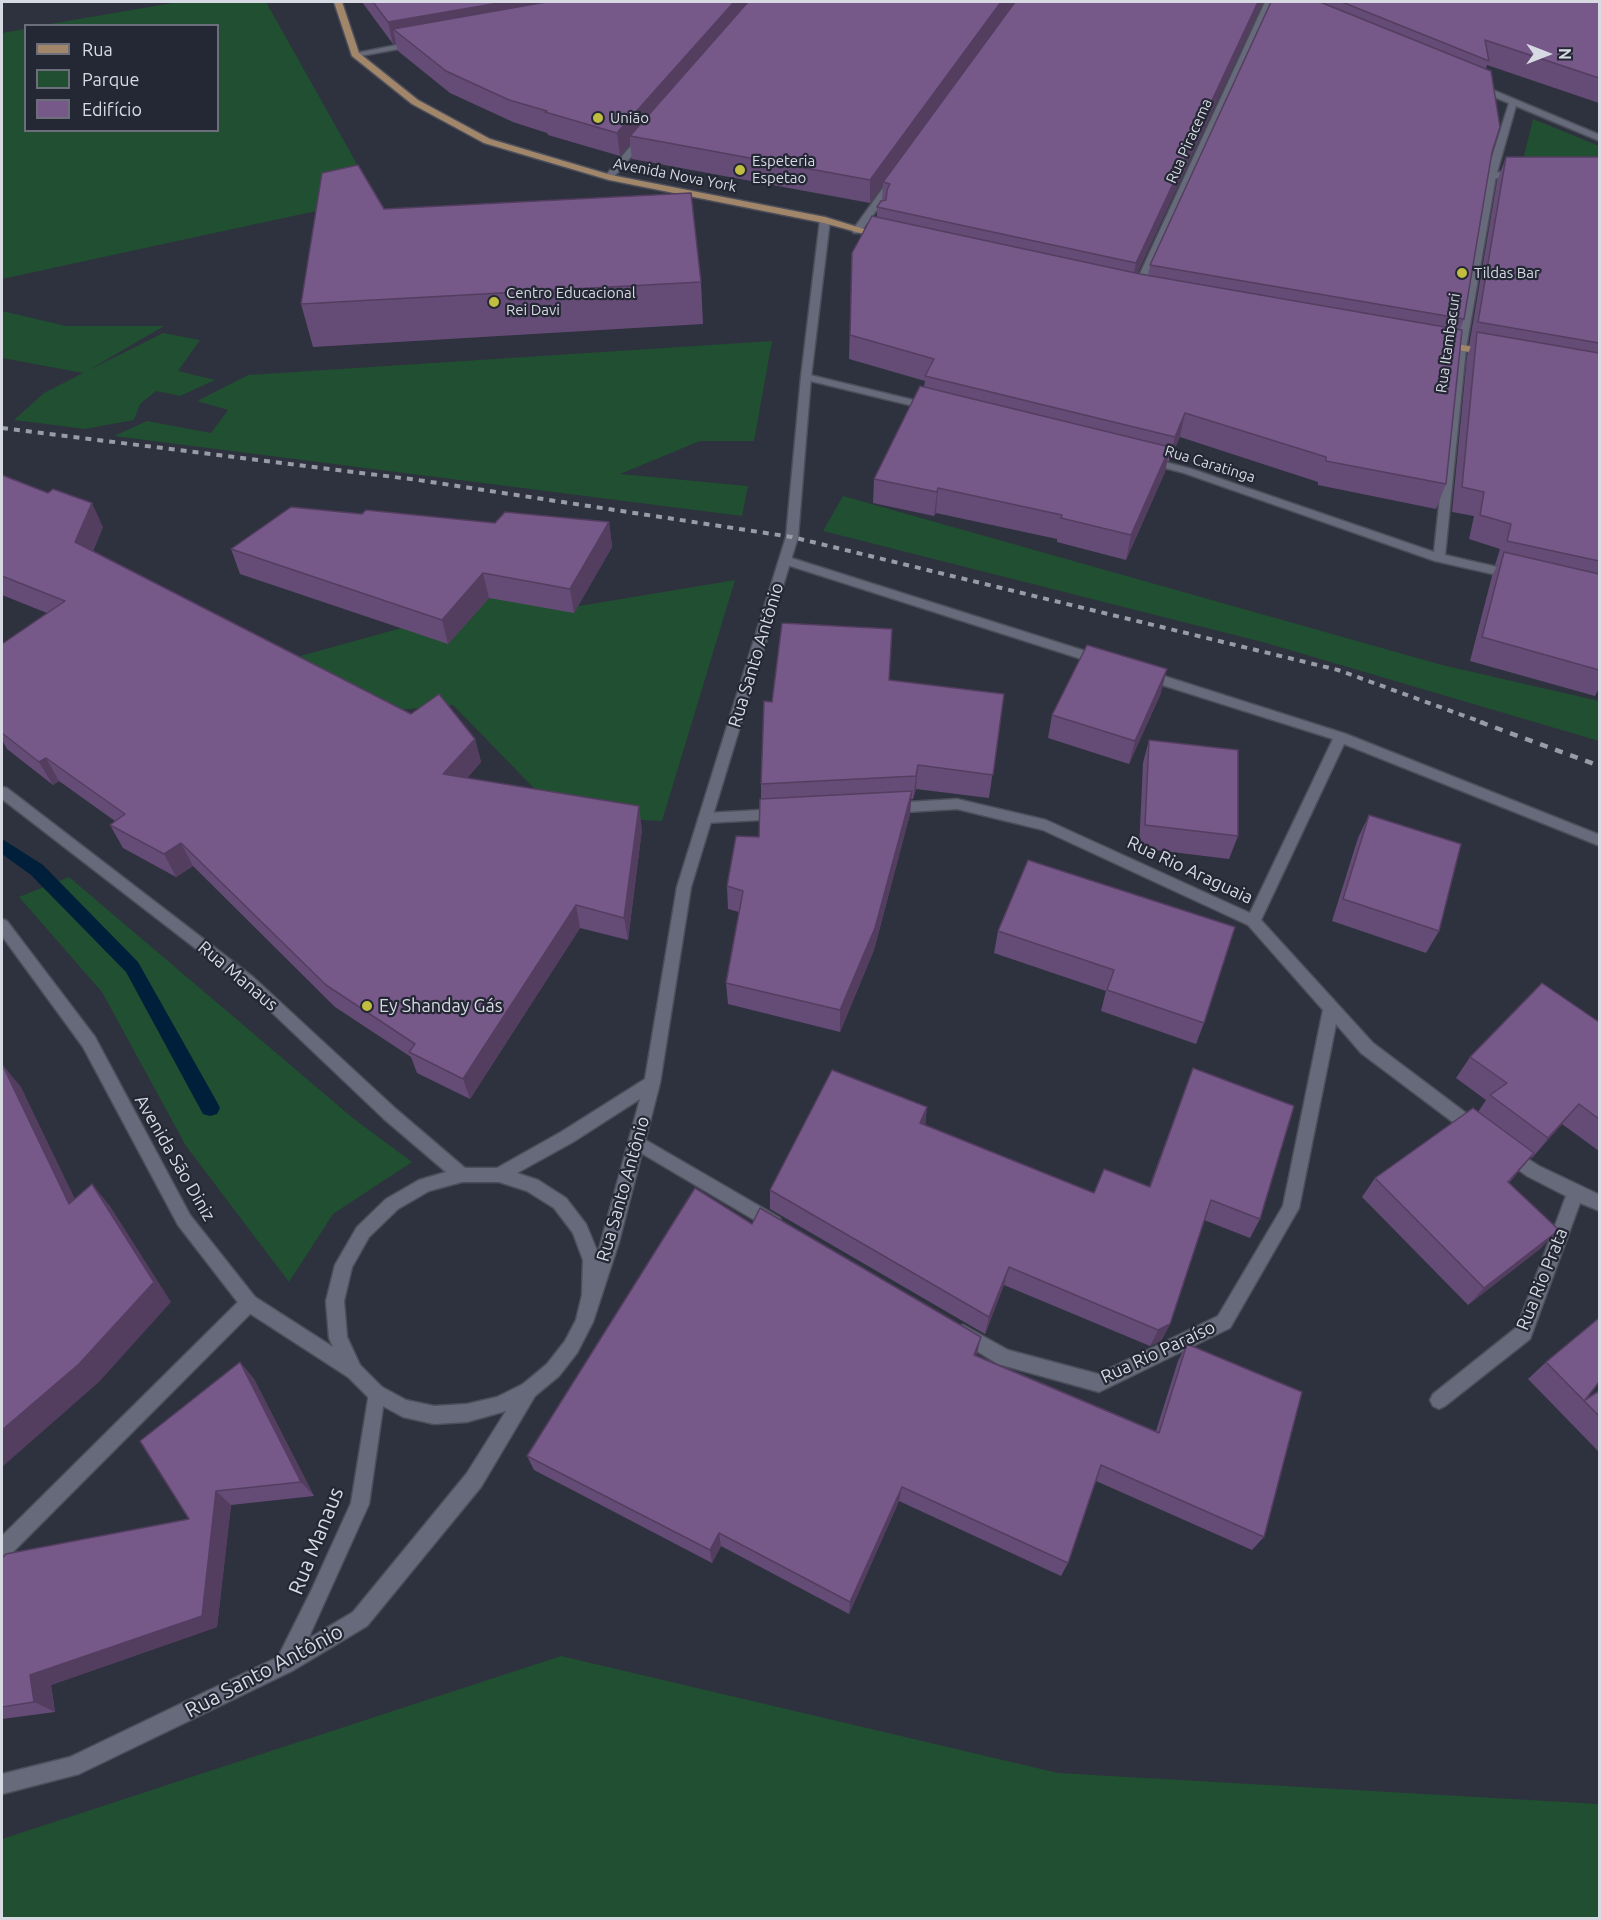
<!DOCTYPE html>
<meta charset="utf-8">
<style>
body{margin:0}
#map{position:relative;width:1601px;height:1920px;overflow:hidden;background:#2e313e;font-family:Ubuntu,sans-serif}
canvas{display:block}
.frame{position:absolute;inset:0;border:3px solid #d8dae3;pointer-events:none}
.legend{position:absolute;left:24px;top:24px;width:195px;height:108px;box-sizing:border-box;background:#242734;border:2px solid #6c6f7a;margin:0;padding:8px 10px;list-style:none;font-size:18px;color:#d8dae3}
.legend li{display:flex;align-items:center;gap:12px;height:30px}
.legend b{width:30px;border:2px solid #6c6f7a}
.north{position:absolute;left:1517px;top:24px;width:60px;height:60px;-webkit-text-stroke:4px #242734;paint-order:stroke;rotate:90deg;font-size:16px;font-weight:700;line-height:24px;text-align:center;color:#d8dae3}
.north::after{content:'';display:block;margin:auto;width:21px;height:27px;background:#d8dae3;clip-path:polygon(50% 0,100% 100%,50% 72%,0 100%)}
</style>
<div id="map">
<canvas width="1601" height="1920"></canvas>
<div class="frame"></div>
<ul class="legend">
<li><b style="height:8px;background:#a18669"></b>Rua</li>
<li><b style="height:16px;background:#214f31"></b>Parque</li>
<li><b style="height:16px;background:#765889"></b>Edifício</li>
</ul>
<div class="north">N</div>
</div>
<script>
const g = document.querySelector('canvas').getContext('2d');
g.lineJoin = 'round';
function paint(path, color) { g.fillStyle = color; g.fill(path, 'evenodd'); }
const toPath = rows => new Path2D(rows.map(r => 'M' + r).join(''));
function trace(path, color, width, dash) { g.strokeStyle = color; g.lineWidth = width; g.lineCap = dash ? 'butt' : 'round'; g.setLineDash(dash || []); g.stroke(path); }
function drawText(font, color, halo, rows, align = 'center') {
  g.font = font + ' Ubuntu,sans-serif'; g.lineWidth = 4.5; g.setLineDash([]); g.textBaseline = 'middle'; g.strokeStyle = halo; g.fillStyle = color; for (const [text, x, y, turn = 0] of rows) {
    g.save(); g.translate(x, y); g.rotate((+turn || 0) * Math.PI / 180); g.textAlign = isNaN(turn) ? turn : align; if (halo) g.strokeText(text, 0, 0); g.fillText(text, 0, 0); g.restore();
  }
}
const green = toPath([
 [178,2,266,2,376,198,2,279,2,33,25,29,26,130,218,130,218,26,44,25],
 [1533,119,1599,146,1599,159,1522,164],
 [2,311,66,326,164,326,87,371,163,333,200,340,178,371,215,380,180,396,156,391,140,404,134,420,85,429,14,420,44,393,83,373,2,358],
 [772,341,754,441,700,441,620,474,748,486,742,516,114,436,147,421,211,433,228,410,197,401,248,375],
 [843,496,1442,665,1599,701,1599,741,1266,643,823,531],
 [491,547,573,607,735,580,662,821,561,816,453,705,398,710,293,658,474,608],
 [69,877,354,1119,412,1162,333,1214,289,1282,186,1146,102,992,19,897],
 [561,1656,1058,1773,1599,1804,1599,1918,2,1918,2,1839]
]);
const stream = toPath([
 [2,839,43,865,138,962,217,1102,220,1108,217,1114,210,1116,203,1114,126,972,31,875,2,854,2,839]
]);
const minor = toPath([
 [1265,2,1273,2,1141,293,1132,295,1131,293,1265,2],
 [417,41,421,43,420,45,355,57,351,54,417,41],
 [1510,100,1517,102,1496,176,1466,348,1445,555,1519,572,1519,578,1515,579,1435,561,1184,473,1142,462,1140,460,1146,457,1192,469,1434,552,1456,348,1486,176,1510,100],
 [641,134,649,136,612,179,606,179,606,175,641,134],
 [891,177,899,179,860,233,854,233,852,231,891,177],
 [806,374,934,405,935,407,930,410,802,379,802,375,806,374],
 [785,556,1104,657,1105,660,1104,663,1094,663,781,563,781,557,785,556],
 [1145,670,1346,734,1600,835,1600,846,1344,744,1261,920,1373,1043,1482,1125,1484,1130,1482,1135,1476,1137,1470,1135,1361,1053,1336,1024,1299,1208,1230,1328,1099,1392,998,1364,957,1339,954,1333,957,1327,963,1325,1008,1350,1098,1374,1218,1316,1283,1206,1323,1010,1248,925,1043,830,957,809,891,813,884,808,891,803,957,799,1046,820,1250,913,1333,739,1140,678,1139,675,1140,672,1145,670],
 [780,809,787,814,780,819,705,823,698,818,705,813,780,809],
 [637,1135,780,1218,782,1223,780,1228,774,1231,768,1228,631,1147,629,1142,631,1137,637,1135],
 [1508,1146,1539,1166,1600,1195,1600,1211,1580,1203,1530,1339,1445,1406,1439,1409,1433,1406,1430,1400,1433,1394,1517,1327,1566,1196,1527,1176,1502,1158,1500,1153,1502,1148,1508,1146],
 [249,1295,255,1297,258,1303,255,1309,9,1556,2,1558,2,1536,243,1297,249,1295],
 [529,1381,535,1384,538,1390,535,1396,481,1487,367,1626,292,1671,79,1774,2,1794,2,1774,70,1757,278,1657,311,1591,351,1503,370,1387,376,1384,382,1387,385,1393,369,1504,308,1639,353,1612,467,1473,523,1384,529,1381]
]);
const tertiary = toPath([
 [1475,85,1481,85,1600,135,1600,141,1475,89,1475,85],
 [1520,170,1523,171,1523,175,1491,179,1486,176,1491,173,1520,170],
 [825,217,830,220,811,377,798,537,691,887,660,1083,619,1242,593,1322,577,1353,559,1376,535,1396,506,1411,467,1422,434,1424,403,1417,370,1399,348,1377,243,1309,178,1225,83,1047,2,936,2,919,7,921,95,1037,190,1215,255,1297,333,1347,329,1338,326,1301,335,1265,357,1227,386,1199,419,1180,446,1172,384,1119,243,985,2,799,2,787,7,788,253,977,396,1109,465,1168,497,1168,561,1132,645,1079,677,887,786,537,801,377,820,220,825,217],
 [640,1099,598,1253,586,1224,566,1198,538,1180,517,1173,573,1142,640,1099],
 [462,1182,499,1182,527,1191,554,1208,573,1233,583,1260,582,1295,576,1320,565,1341,547,1364,523,1384,497,1397,467,1404,434,1406,406,1400,382,1387,360,1365,347,1337,344,1301,352,1267,369,1237,398,1209,429,1191,462,1182]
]);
const primary = toPath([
 [334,2,342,2,359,53,418,100,490,139,611,175,825,217,887,236,882,239,824,223,609,180,484,143,412,104,352,56,334,2],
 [1442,341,1489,350,1494,353,1489,356,1438,346,1438,342,1442,341]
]);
const railFar1 = toPath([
 [2,428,418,480,792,537,1338,670,1484,723]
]);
const rail = toPath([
 [1480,722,1600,766]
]);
const wall = toPath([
 [362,2,1263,2,1137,274,1148,276,1150,265,1271,2,1599,2,1599,103,1487,65,1486,69,1492,152,1464,319,1460,329,1446,484,1436,509,1318,485,1318,482,1180,437,1169,461,1167,461,1165,472,1126,560,1057,542,1057,539,936,513,934,516,873,503,874,479,924,387,925,381,849,359,852,253,877,217,877,207,882,201,883,185,870,203,632,159,630,144,620,156,548,135,547,133,513,122,450,93,398,51,396,44,393,44],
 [1506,157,1599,157,1599,688,1595,696,1470,661,1492,576,1497,566,1495,565,1500,549,1469,539,1474,516,1452,512,1467,356,1471,346,1469,346,1497,181],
 [384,209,701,282,703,324,313,347,301,304],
 [2,475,103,527,93,551,411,714,475,739,481,762,467,778,642,829,628,940,580,928,470,1099,417,1073,411,1057,335,1007,193,866,176,877,123,848,110,825,115,821,59,781,53,785,7,749,2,740,2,644,47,613,2,595],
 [362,514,495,523,609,522,612,547,574,613,489,598,448,644,240,574,231,549],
 [889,680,1004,694,989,798,916,789,913,799,911,799,910,814,874,950,840,1032,728,1004,726,983,739,912,728,909,727,886,759,837,761,799,761,784,772,702],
 [1161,693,1129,764,1048,738,1052,715],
 [1149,740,1238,836,1229,859,1139,848,1143,763],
 [1369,815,1439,931,1426,953,1332,921,1358,838],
 [1028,860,1204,1023,1196,1044,1101,1011,1106,991,994,953,998,931],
 [1599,1022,1599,1151,1562,1124,1532,1158,1531,1157,1509,1183,1541,1248,1468,1305,1362,1197,1375,1178,1478,1112,1486,1100,1456,1078,1470,1057],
 [1193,1068,1260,1219,1250,1238,1204,1220,1170,1324,1161,1341,1150,1346,1004,1285,985,1334,770,1209,770,1190,927,1107,925,1125,1094,1193,1149,1187],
 [752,1224,976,1355,1156,1431,1178,1361,1187,1344,1264,1537,1252,1550,1096,1481,1068,1563,1061,1576,899,1501,849,1614,721,1546,712,1563,534,1470,527,1456],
 [240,1362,254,1379,314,1496,231,1505,217,1627,51,1685,55,1712,2,1719,2,1558,189,1519],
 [1546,1362,1585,1400,1599,1391,1599,1452,1528,1379]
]);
const shadedWall = toPath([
 [503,2,543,2,545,16,393,29,396,44,393,44,388,22],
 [734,2,753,2,630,136,630,144,620,156,617,133],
 [1001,2,1015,2,883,182,883,185,870,203,870,180],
 [1258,2,1263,2,1131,287,1136,263],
 [1185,413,1180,437,1169,461,1175,437],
 [1170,447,1165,472,1126,560,1131,535],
 [938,488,936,513,934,516,937,492],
 [92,503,103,527,86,566,75,542],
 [609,522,612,547,574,613,570,589],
 [483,573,489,598,448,644,442,620],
 [1167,669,1161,693,1129,764,1135,741],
 [475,739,481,762,449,797,443,774],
 [46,758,59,781,53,785,39,762],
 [918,765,916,789,913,799,916,776],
 [912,791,910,814,874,950,840,1032,840,1010],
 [639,806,642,829,628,940,624,918],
 [181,843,193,866,176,877,164,854],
 [576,905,580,928,470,1099,463,1079],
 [2,1064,21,1087,88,1226,69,1204],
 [1579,1104,1562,1124,1532,1158,1548,1138],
 [927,1107,925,1128,920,1123],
 [1534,1153,1518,1172,1492,1201,1508,1182],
 [92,1184,110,1206,171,1302,99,1382,2,1467,2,1430],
 [1559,1230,1541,1248,1468,1305,1484,1288],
 [1009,1267,1004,1285,985,1334,989,1317],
 [1170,1324,1161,1341,1150,1346,1158,1330],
 [981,1337,977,1354,970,1371,974,1355],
 [240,1362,254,1379,314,1496,301,1482],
 [902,1487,899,1501,849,1614,850,1602],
 [216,1491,231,1505,217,1627,51,1685,55,1712,34,1702,30,1675],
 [719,1533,721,1546,712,1563,710,1550]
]);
const building = toPath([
 [373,2,504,2,388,22,373,2],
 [546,2,734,2,617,133,545,112,547,111,509,100,446,71,393,29,546,2],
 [748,2,1001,2,870,180,630,136,748,2],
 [1015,2,1258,2,1136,263,877,207,881,201,886,200,887,190,890,184,883,182,1015,2],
 [1271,2,1320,2,1491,71,1500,127,1492,152,1464,319,1150,265,1271,2],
 [1342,2,1599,2,1599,78,1485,40,1489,61,1342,2],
 [1506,157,1599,157,1599,343,1478,322,1506,157],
 [358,165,384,209,691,193,701,282,301,304,322,173,358,165],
 [872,216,1140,274,1462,330,1446,484,1326,461,1326,457,1185,413,1175,437,925,376,934,359,850,335,852,253,872,216],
 [1477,332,1599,353,1599,561,1507,541,1511,524,1480,515,1484,492,1462,487,1477,332],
 [920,386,1170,447,1131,535,1061,518,1062,515,938,488,937,492,874,479,920,386],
 [2,475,48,493,53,489,92,503,75,542,411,714,439,694,475,739,443,774,639,806,624,918,576,905,463,1079,409,1052,415,1044,326,985,181,843,164,854,110,825,125,814,46,758,39,762,2,733,2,644,65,601,2,576,2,475],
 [291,507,362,514,366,510,495,523,505,512,609,522,570,589,483,573,442,620,231,549,291,507],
 [1504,552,1599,574,1599,670,1482,637,1504,552],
 [782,623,892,629,889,680,1004,694,993,775,918,765,916,776,761,784,764,701,772,702,782,623],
 [1087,645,1167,669,1135,741,1052,715,1087,645],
 [1149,740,1238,750,1238,836,1145,825,1149,740],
 [912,791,875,928,840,1010,726,983,743,891,727,886,736,836,759,837,760,799,912,791],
 [1369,815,1461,844,1439,931,1343,899,1369,815],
 [1028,860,1235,927,1204,1023,1107,990,1114,970,998,931,1028,860],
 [1542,983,1599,1022,1599,1119,1579,1104,1548,1138,1490,1095,1507,1083,1470,1057,1542,983],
 [2,1064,69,1204,92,1184,154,1282,79,1364,2,1430,2,1064],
 [1193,1068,1294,1106,1260,1219,1211,1200,1170,1324,1158,1330,1009,1267,989,1317,770,1190,832,1070,927,1107,920,1123,1094,1193,1104,1169,1150,1187,1193,1068],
 [1473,1108,1534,1153,1508,1182,1559,1230,1484,1288,1375,1178,1473,1108],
 [695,1188,752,1224,760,1208,981,1337,974,1355,1159,1433,1187,1344,1302,1392,1264,1537,1101,1465,1068,1563,902,1487,850,1602,719,1533,710,1550,527,1456,695,1188],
 [1599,1318,1599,1382,1585,1400,1599,1391,1599,1416,1546,1362,1599,1318],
 [240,1362,301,1482,216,1491,202,1616,30,1675,34,1702,2,1707,2,1558,6,1554,189,1519,140,1441,240,1362]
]);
const markers = [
 [598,118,6,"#c1bd40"],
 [740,170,6,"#c1bd40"],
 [1462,273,6,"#c1bd40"],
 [494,302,6,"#c1bd40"],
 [367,1006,6,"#c1bd40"]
];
const farPoinames = [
 ["União",610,118],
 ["Espeteria",752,161],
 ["Espetao",752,178],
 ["Tildas Bar",1474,273],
 ["Centro Educacional",506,293],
 ["Rei Davi",506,310]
];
const farStreetnames = [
 ["Rua Piracema",1189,141,-66],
 ["Avenida Nova York",675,175,11],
 ["Rua Itambacuri",1448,343,-82],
 ["Rua Caratinga",1210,464,17]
];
const streetNames = [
 ["Rua Santo Antônio",756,655,-73],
 ["Rua Rio Araguaia",1190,870,25],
 ["Rua Manaus",238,976,40],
 ["Avenida São Diniz",175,1158,60],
 ["Rua Santo Antônio",623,1189,-74],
 ["Rua Rio Prata",1542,1279,-68],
 ["Rua Rio Paraíso",1158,1352,-25]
];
const poiNames = [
 ["Ey Shanday Gás",379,1006]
];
const nearStreetnames = [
 ["Rua Manaus",316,1541,-68],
 ["Rua Santo Antônio",264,1671,-28]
];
paint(green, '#214f31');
paint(stream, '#001f3b');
trace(minor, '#4c4f5a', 3);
trace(tertiary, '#4c4f5a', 3);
trace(primary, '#4c4f5a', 3);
paint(minor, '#676a7a');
paint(tertiary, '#676a7a');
paint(primary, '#a18669');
trace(railFar1, '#999ba6', 4, [6, 6]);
trace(rail, '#999ba6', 4.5, [8, 8]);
paint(wall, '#654c76');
paint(shadedWall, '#533e60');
paint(building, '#765889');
trace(building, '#533e60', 1.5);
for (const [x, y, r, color] of markers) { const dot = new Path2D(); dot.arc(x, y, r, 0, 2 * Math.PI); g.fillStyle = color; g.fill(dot); trace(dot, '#242734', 2); }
drawText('15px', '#d8dae3', '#242734', farPoinames, 'left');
drawText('15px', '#d8dae3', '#242734', farStreetnames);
drawText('18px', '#d8dae3', '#242734', streetNames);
drawText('18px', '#d8dae3', '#242734', poiNames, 'left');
drawText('21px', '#d8dae3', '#242734', nearStreetnames);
</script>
